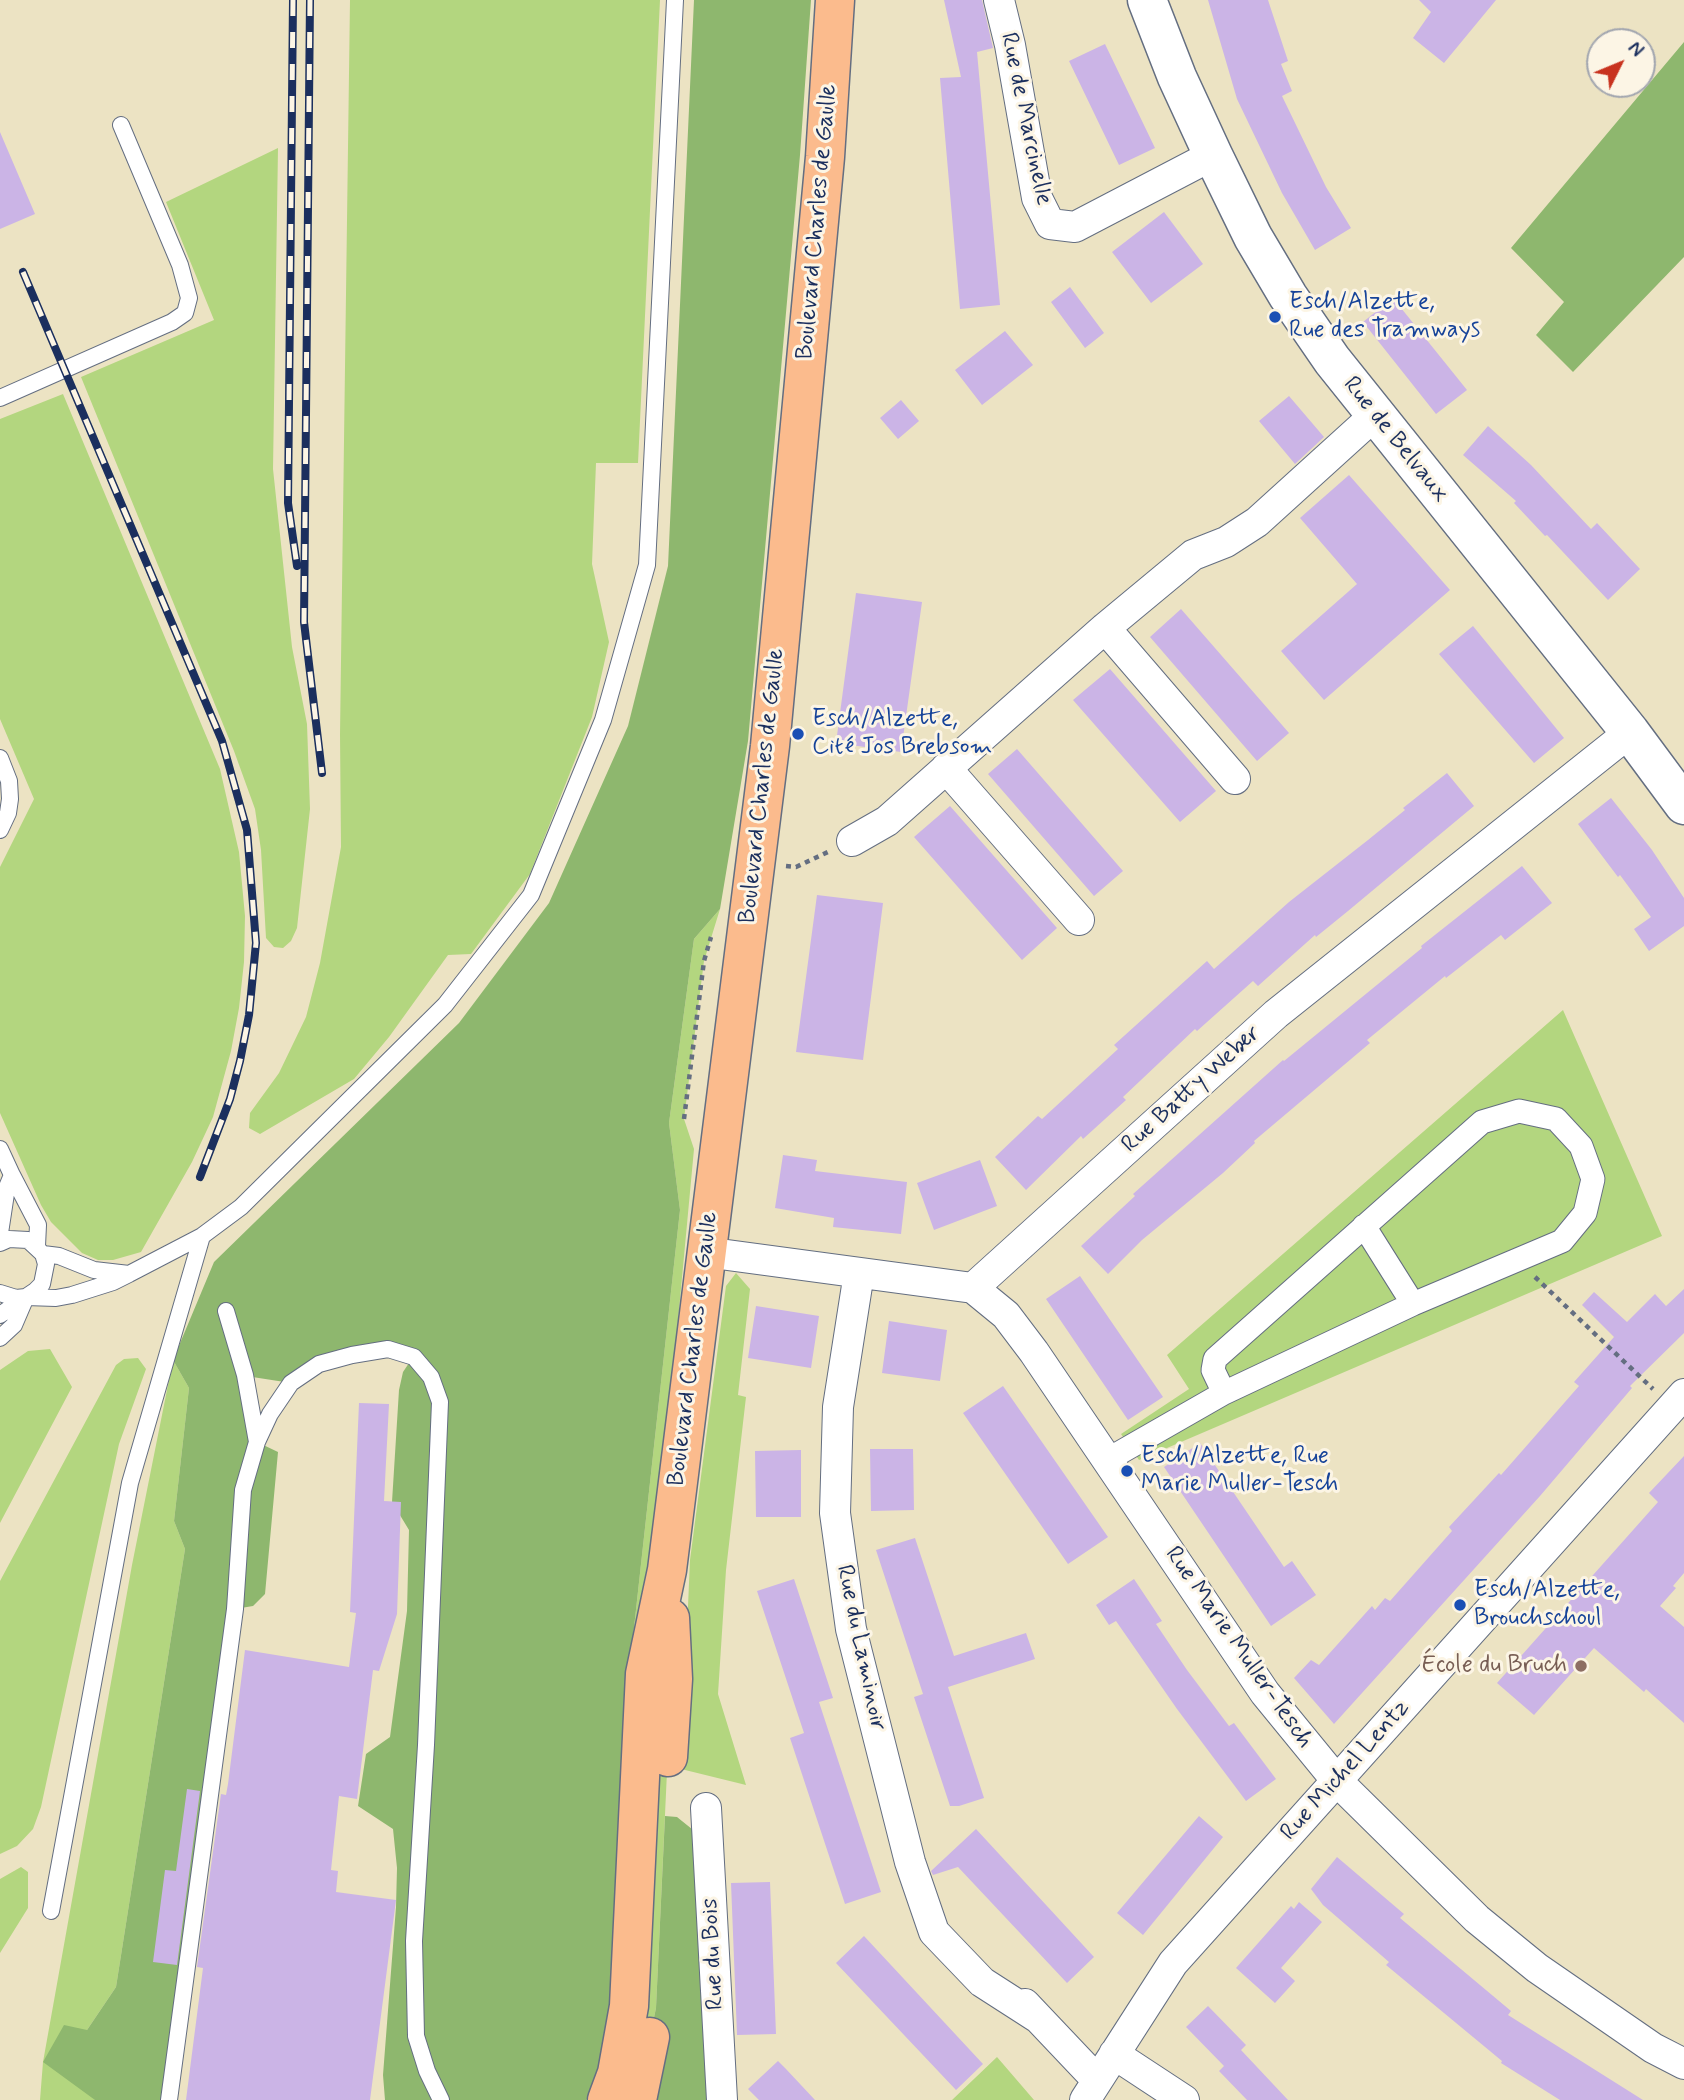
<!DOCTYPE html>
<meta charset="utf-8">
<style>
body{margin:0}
#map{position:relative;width:1684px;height:2100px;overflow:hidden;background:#ece3c3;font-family:Mynerve,sans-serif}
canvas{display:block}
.north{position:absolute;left:1586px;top:28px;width:70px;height:70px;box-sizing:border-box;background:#fcf5e5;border:2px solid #a2a6af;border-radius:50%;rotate:47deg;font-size:19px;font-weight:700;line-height:28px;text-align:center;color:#1b2f5e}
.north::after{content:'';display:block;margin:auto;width:24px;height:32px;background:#c8321e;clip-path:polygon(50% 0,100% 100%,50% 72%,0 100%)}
</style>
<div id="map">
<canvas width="1684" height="2100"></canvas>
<div class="north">N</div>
</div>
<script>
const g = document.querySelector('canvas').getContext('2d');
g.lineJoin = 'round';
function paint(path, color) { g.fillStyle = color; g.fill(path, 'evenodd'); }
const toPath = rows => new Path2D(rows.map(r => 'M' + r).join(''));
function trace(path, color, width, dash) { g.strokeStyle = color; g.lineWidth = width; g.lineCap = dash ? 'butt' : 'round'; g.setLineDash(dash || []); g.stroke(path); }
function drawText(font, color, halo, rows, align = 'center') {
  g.font = font + ' Mynerve,sans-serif'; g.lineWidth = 6; g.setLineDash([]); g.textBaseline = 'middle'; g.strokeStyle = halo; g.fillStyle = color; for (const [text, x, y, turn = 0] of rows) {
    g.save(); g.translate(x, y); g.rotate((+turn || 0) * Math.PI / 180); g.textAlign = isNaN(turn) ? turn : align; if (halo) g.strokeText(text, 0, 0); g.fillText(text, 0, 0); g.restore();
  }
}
const green = toPath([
 [350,0,660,0,638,463,596,463,592,564,609,642,592,717,530,874,471,954,448,955,389,1037,354,1079,260,1134,249,1128,250,1113,279,1073,306,1017,320,963,341,847,340,734],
 [278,148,273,469,292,647,307,724,310,809,297,928,291,941,283,948,274,947,266,938,261,850,255,809,234,751,81,377,214,320,166,202],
 [63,394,220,769,239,852,245,916,244,962,239,1008,231,1051,213,1117,192,1162,141,1252,113,1260,98,1260,82,1253,51,1222,41,1205,0,1113,0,867,34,799,0,719,0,419],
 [720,909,704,961,684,1119,694,1149,645,1674,670,1707,656,2008,637,2100,586,2100,593,2091,629,1673,680,1210,669,1123,694,939],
 [1563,1010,1662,1236,1139,1460,1121,1434,1189,1389,1167,1355],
 [736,1273,750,1289,738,1395,746,1397,726,1570,718,1694,746,1785,681,1769,690,1560,726,1286],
 [50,1349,72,1387,0,1523,0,1370,28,1351],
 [138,1358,146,1369,119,1444,41,1807,33,1829,17,1846,0,1854,0,1581,116,1365,124,1359],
 [173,1360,189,1388,174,1521,185,1549,116,1987,87,2030,95,2100,40,2100,43,2062,132,1565],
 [21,1867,28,1872,28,1908,0,1953,0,1879],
 [997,2057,1034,2100,952,2100]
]);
const forest = toPath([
 [694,0,811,0,800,155,748,741,720,909,694,939,669,1123,680,1210,629,1673,612,2004,593,2091,586,2100,385,2100,383,2075,396,1907,397,1868,393,1829,358,1806,366,1754,390,1737,407,1611,409,1530,392,1502,399,1390,403,1372,413,1357,352,1355,291,1383,246,1376,257,1442,278,1452,265,1594,253,1606,235,1609,169,2100,95,2100,43,2062,64,2025,87,2030,116,1987,185,1549,174,1521,189,1388,173,1360,214,1262,459,1023,549,903,628,726,668,566],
 [1684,42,1684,257,1573,372,1536,335,1564,302,1511,248],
 [665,1816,677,1817,708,1842,715,2100,637,2100,656,2008]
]);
const building = toPath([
 [944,0,982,0,993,48,977,52,1000,305,960,309,940,78,961,77],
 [1208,0,1268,0,1288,61,1281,64,1292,91,1282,96,1326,187,1351,228,1315,250,1282,193,1237,99],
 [1419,0,1496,0,1444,63,1413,38,1431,12],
 [1105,44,1155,148,1119,165,1069,61],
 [0,132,35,214,0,229],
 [1164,212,1203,264,1151,303,1112,252],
 [1070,287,1104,333,1085,348,1051,302],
 [1393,298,1467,390,1436,414,1363,322],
 [1005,331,1033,365,982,405,955,370],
 [1289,396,1324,437,1295,464,1259,421],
 [901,400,919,421,898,439,880,418],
 [1488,426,1531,465,1591,529,1597,523,1640,569,1608,600,1547,535,1545,536,1514,503,1516,501,1463,455],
 [1349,475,1450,590,1324,700,1281,651,1357,584,1300,518],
 [856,593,922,602,901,752,836,743],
 [1181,609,1289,733,1257,761,1150,637],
 [1473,626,1564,738,1534,763,1439,654],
 [1110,669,1216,791,1180,822,1073,700],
 [1017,749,1123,871,1094,896,988,774],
 [1447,773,1474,806,1348,911,1316,937,1315,935,1258,986,1253,981,1197,1031,1195,1029,1123,1097,1126,1100,1083,1139,1081,1136,1026,1190,995,1157,1038,1116,1042,1119,1118,1049,1114,1045,1207,961,1214,969,1289,902,1368,840,1405,810,1403,808],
 [1611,798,1652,850,1684,898,1684,926,1649,951,1634,929,1651,917,1620,875,1618,877,1578,824],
 [950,806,1057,928,1022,960,914,837],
 [1522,866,1552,903,1505,940,1501,935,1446,978,1445,976,1367,1040,1370,1043,1254,1141,1255,1143,1223,1173,1142,1240,1108,1274,1081,1246,1135,1196,1133,1194,1283,1060,1284,1061,1422,948,1421,946],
 [817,895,883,903,863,1060,796,1052],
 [783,1155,817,1160,815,1171,907,1182,901,1234,833,1227,834,1218,775,1208],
 [980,1160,997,1206,934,1230,917,1183],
 [1080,1276,1163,1397,1128,1420,1046,1299],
 [1684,1289,1684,1333,1630,1386,1632,1388,1540,1496,1334,1724,1294,1678,1311,1660,1319,1665,1372,1606,1375,1610,1385,1598,1390,1601,1452,1531,1449,1527,1499,1473,1501,1475,1579,1386,1574,1382,1614,1337,1582,1305,1594,1292,1627,1322,1655,1294,1666,1306],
 [756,1306,819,1316,811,1368,748,1358],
 [889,1321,947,1330,940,1381,882,1373],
 [1003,1386,1108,1537,1068,1564,963,1413],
 [359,1403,389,1404,384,1501,401,1502,397,1614,379,1671,373,1670,357,1799,339,1796,331,1870,338,1871,336,1892,396,1900,370,2100,186,2100,203,1968,197,1967,221,1794,226,1795,228,1784,245,1650,349,1667,356,1613,350,1612],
 [1200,1443,1284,1567,1292,1561,1316,1595,1271,1626,1164,1467],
 [870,1449,913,1449,914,1510,871,1511],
 [801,1450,801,1517,756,1517,755,1451],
 [1684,1456,1684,1573,1673,1586,1676,1588,1660,1606,1684,1627,1684,1723,1646,1689,1644,1692,1594,1648,1534,1715,1497,1683,1658,1502,1649,1493],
 [915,1538,954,1656,1026,1633,1035,1659,948,1687,984,1798,959,1806,950,1806,914,1697,923,1694,876,1550],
 [794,1579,833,1698,819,1702,881,1892,845,1904,790,1738,804,1733,757,1591],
 [1134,1579,1162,1621,1156,1624,1187,1670,1229,1726,1234,1723,1276,1779,1246,1801,1177,1709,1116,1621,1109,1625,1096,1605],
 [187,1789,200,1791,177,1965,153,1962,165,1870,176,1871],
 [1199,1816,1223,1837,1143,1935,1117,1913],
 [976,1829,1094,1957,1067,1983,958,1867,933,1875,931,1871],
 [1337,1857,1404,1914,1400,1918,1511,2011,1508,2015,1643,2100,1560,2100,1501,2063,1502,2061,1386,1965,1389,1962,1323,1905,1311,1889],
 [770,1882,776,2034,737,2035,731,1883],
 [1299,1902,1322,1922,1281,1968,1295,1981,1275,2003,1236,1968,1291,1906,1294,1909],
 [864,1936,983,2064,956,2090,836,1963],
 [1208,2006,1246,2045,1241,2050,1288,2100,1247,2100,1219,2071,1224,2066,1186,2027],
 [778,2061,786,2069,815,2100,759,2100,748,2089]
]);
const path = toPath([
 [786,866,796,867,830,851],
 [684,1119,704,961,711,937],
 [1535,1277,1653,1389]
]);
const service = toPath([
 [0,398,172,322,185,313,189,298,180,265,121,125],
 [0,758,9,781,10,799,8,813,0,830],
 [0,1149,12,1175],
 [0,1233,7,1187,12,1175,38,1225,37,1246],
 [0,1243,9,1239,28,1240,43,1254,46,1264,42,1284,35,1291,26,1297,16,1298,0,1293],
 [129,1274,202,1236,241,1207,445,1005,531,895,603,720,647,565,675,0],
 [226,1311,245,1375,257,1442],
 [0,1315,26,1297,56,1298,72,1295,113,1282,129,1274,94,1270,59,1256,43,1254],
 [0,1338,14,1325,26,1297],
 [51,1911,130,1483,202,1236],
 [169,2100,235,1609,243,1490,257,1442,270,1414,291,1383,319,1364,352,1355,388,1349,414,1357,431,1377,440,1402,426,1745,414,1941,416,2036,427,2071,441,2100]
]);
const pedestrian = toPath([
 [1364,1226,1413,1304],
 [1107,1460,1224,1393,1413,1304,1562,1241,1585,1213,1593,1179,1581,1146,1556,1119,1519,1111,1482,1122,1215,1359,1213,1370,1224,1393]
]);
const minor = toPath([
 [999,0,1010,45,1037,198,1050,224,1075,227,1213,155],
 [1105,628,1235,779],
 [946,768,1079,920],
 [852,841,887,821,1105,628,1193,555,1226,542,1257,522,1375,415],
 [705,1252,973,1288,1276,1014,1630,732],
 [859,1273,838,1407,835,1513,851,1629,910,1862,934,1932,982,1982,1038,2018],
 [973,1288,1006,1315,1034,1352,1265,1693,1337,1781,1477,1919,1537,1968,1653,2048,1684,2064],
 [706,1808,722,2100],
 [1025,2004,1097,2080],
 [1114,2054,1184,2100],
 [1085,2100,1173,1963,1684,1394]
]);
const tertiary = toPath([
 [1147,0,1177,77,1213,155,1253,237,1288,296,1332,360,1630,732,1684,805]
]);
const primary = toPath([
 [668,1757,673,1679,670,1618],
 [607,2100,617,2073,629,2006,645,1674,667,1570,770,746,825,157,835,0],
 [637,2100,650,2037]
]);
const rail = toPath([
 [293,0,288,503,297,566],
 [310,0,304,622,322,773],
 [23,272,222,741,247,830,256,943,249,1015,240,1061,230,1099,200,1177]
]);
const markers = [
 [1275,317,7,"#1a4fb4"],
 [798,734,7,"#1a4fb4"],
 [1127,1471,7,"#1a4fb4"],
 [1460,1605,7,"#1a4fb4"],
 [1581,1666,7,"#8d6e63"]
];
const streetNames = [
 ["Rue de Marcinelle",1025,119,78],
 ["Boulevard Charles de Gaulle",818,222,-85],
 ["Rue de Belvaux",1395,440,51],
 ["Boulevard Charles de Gaulle",763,786,-84],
 ["Rue Batty Weber",1192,1090,-42],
 ["Boulevard Charles de Gaulle",694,1349,-83],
 ["Rue du Laminoir",860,1648,78],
 ["Rue Marie Muller-Tesch",1238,1648,55],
 ["Rue Michel Lentz",1346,1771,-48],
 ["Rue du Bois",714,1954,-93]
];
const transitNames = [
 ["Esch/Alzette,",1289,303],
 ["Rue des Tramways",1289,331],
 ["Esch/Alzette,",812,720],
 ["Cité Jos Brebsom",812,748],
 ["Esch/Alzette, Rue",1141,1457],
 ["Marie Muller-Tesch",1141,1485],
 ["Esch/Alzette,",1474,1591],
 ["Brouchschoul",1474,1619]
];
const educationNames = [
 ["École du Bruch",1567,1666]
];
paint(green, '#b3d67f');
paint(forest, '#8eb76e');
paint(building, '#cbb4e6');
trace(service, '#646e81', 18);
trace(pedestrian, '#646e81', 25);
trace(minor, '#646e81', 32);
trace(tertiary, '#646e81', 41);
trace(primary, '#646e81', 41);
trace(path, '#646e81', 4.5, [5, 5]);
trace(service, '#fff', 16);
trace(pedestrian, '#fff', 23);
trace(minor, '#fff', 30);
trace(tertiary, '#fff', 38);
trace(primary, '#fbbb8d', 38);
trace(rail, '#1b2f5e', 8);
trace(rail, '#fcf5e5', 5, [16]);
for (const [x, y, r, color] of markers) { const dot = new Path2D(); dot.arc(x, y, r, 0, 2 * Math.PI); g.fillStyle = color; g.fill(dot); trace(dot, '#fcf5e5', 2.5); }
drawText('24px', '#1b2f5e', '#fcf5e5', streetNames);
drawText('24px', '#164399', '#fcf5e5', transitNames, 'left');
drawText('24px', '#785e54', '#fcf5e5', educationNames, 'right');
</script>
